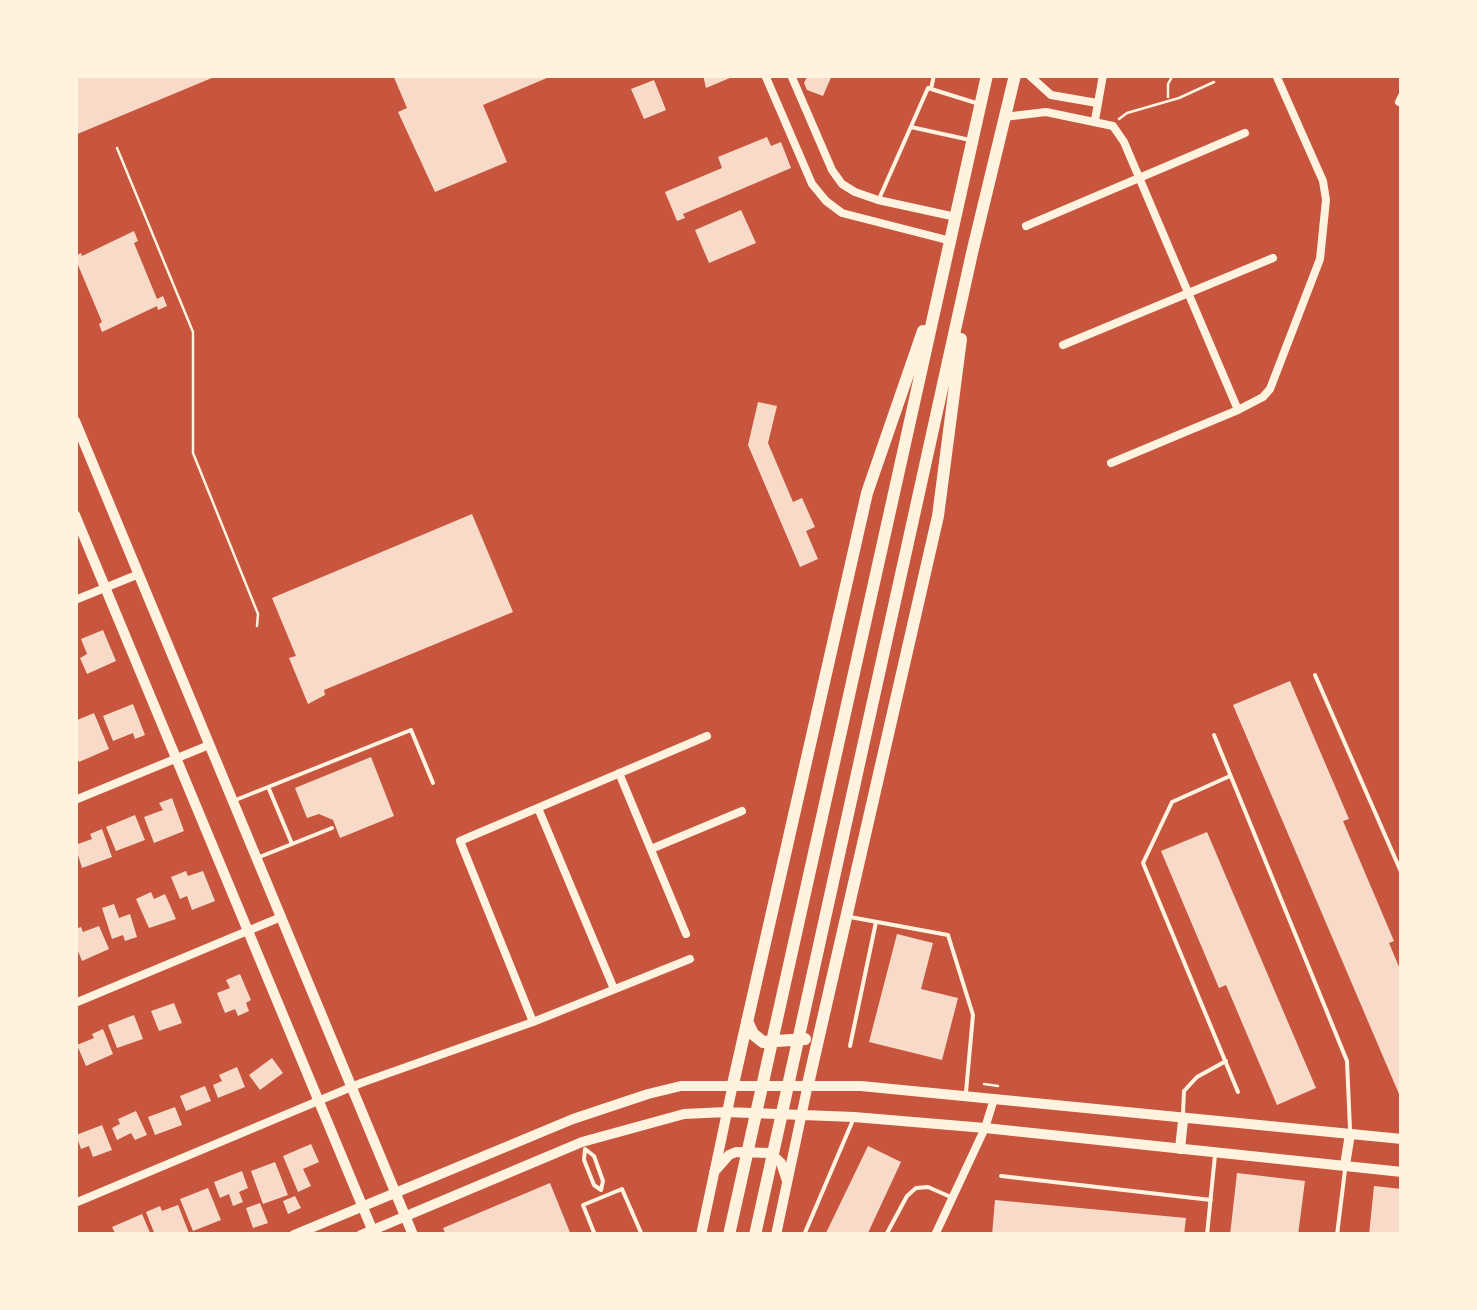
<!DOCTYPE html>
<style>
body{margin:0}
#map{position:relative;width:1477px;height:1310px;overflow:hidden;background:#c8553d;font-family:Ubuntu,sans-serif}
canvas{display:block}
.frame{position:absolute;inset:0;border:78px solid #fff3e0;pointer-events:none}
</style>
<div id="map">
<canvas width="1477" height="1310"></canvas>
<div class="frame"></div>
</div>
<script>
const g = document.querySelector('canvas').getContext('2d');
g.lineJoin = 'round';
function paint(path, color) { g.fillStyle = color; g.fill(path, 'evenodd'); }
const toPath = rows => new Path2D(rows.map(r => 'M' + r).join(''));
function trace(path, color, width, dash) { g.strokeStyle = color; g.lineWidth = width; g.lineCap = dash ? 'butt' : 'round'; g.setLineDash(dash || []); g.stroke(path); }
const building = toPath([
 [75,75,219,75,75,135],
 [393,75,554,75,483,105,507,162,435,192,398,112,407,108],
 [703,75,737,75,706,88],
 [808,75,832,75,823,96,807,90,804,83],
 [654,80,666,110,644,119,631,89],
 [767,137,771,146,781,142,791,168,683,214,685,218,677,221,665,192,722,168,718,157],
 [741,210,756,243,709,263,695,230],
 [134,231,138,241,134,243,157,299,163,296,167,306,158,310,157,306,102,332,99,324,102,322,78,265,75,266,75,256,81,253,82,256],
 [758,402,777,406,768,443,793,502,802,498,815,527,806,531,818,559,800,567,748,445],
 [472,514,513,612,324,690,325,695,308,704,289,658,296,656,272,598],
 [103,630,116,661,87,674,80,658,87,654,81,639],
 [1290,681,1349,819,1343,821,1394,941,1389,943,1402,974,1402,1101,1233,705],
 [133,704,145,735,135,739,133,733,113,741,103,716],
 [94,713,109,749,79,762,75,753,75,721],
 [371,757,394,816,340,838,333,820,319,814,307,818,295,788],
 [172,798,184,831,154,843,144,817,163,810,159,803],
 [135,815,145,840,116,851,106,827],
 [102,829,112,857,82,868,75,845,92,839,90,834],
 [1207,832,1316,1088,1277,1105,1226,985,1219,988,1161,851],
 [186,871,188,876,203,871,215,901,192,910,187,896,180,899,171,877],
 [151,892,154,899,165,894,176,919,149,928,136,899],
 [114,904,119,918,130,914,137,937,125,941,123,935,112,939,102,908],
 [99,926,109,949,82,961,75,944,75,929,81,927,83,932],
 [897,934,933,943,921,989,958,998,942,1060,869,1042],
 [240,974,251,1000,246,1003,249,1011,238,1016,235,1009,225,1013,217,993,230,988,226,980],
 [174,1003,182,1023,159,1031,151,1011],
 [134,1015,143,1039,117,1048,108,1025],
 [103,1029,113,1054,86,1066,77,1045,94,1038,92,1034],
 [272,1058,283,1073,260,1090,249,1075],
 [237,1067,245,1087,218,1098,213,1085,222,1081,219,1075],
 [205,1086,211,1101,186,1111,180,1096],
 [175,1107,182,1125,155,1135,148,1117],
 [136,1111,147,1135,135,1140,131,1133,117,1140,112,1128,120,1124,118,1119],
 [102,1125,112,1150,93,1157,89,1146,81,1149,76,1135],
 [311,1144,319,1162,303,1169,311,1186,298,1192,283,1156],
 [868,1146,901,1162,867,1235,825,1235],
 [275,1162,288,1195,263,1204,251,1171],
 [242,1171,248,1188,239,1192,243,1202,233,1206,229,1194,220,1198,214,1182],
 [1237,1173,1305,1181,1298,1235,1230,1235],
 [550,1183,571,1235,446,1235,443,1228],
 [1374,1186,1402,1189,1402,1235,1369,1235],
 [208,1188,221,1220,193,1231,180,1199],
 [295,1196,301,1208,288,1214,283,1201],
 [995,1200,1186,1218,1184,1235,992,1235],
 [260,1203,268,1223,253,1228,246,1208],
 [178,1205,189,1233,155,1235,146,1212,160,1206,162,1211],
 [142,1214,151,1235,116,1235,112,1227]
]);
const path = toPath([
 [1168,97,1168,84,1173,75],
 [1119,119,1127,113,1179,98,1214,82],
 [117,148,193,332,193,453,258,614,257,626],
 [984,1084,998,1086]
]);
const service = toPath([
 [931,89,934,75],
 [911,127,970,140],
 [879,199,928,88,976,103],
 [1315,675,1402,874],
 [1214,735,1347,1061,1350,1129],
 [1230,776,1172,802,1143,863,1238,1092],
 [269,789,292,844],
 [233,801,411,730,433,783],
 [257,858,332,828],
 [850,917,948,935,973,1015,966,1092],
 [850,1046,876,922],
 [1183,1114,1184,1091,1197,1077,1226,1061],
 [585,1149,594,1156,603,1181,601,1190,594,1185,584,1160,585,1149],
 [1001,1176,1211,1200],
 [595,1235,583,1205,622,1189,642,1235],
 [804,1235,853,1120],
 [886,1235,907,1196,916,1188,928,1187,953,1198],
 [1207,1235,1215,1155],
 [1337,1235,1345,1170]
]);
const minor = toPath([
 [765,75,812,184,826,201,842,213,951,241],
 [791,75,832,170,842,184,855,192,878,200,956,217],
 [1029,75,1051,95,1097,103],
 [1399,102,1402,96],
 [1004,117,1046,112,1113,126,1124,142,1238,410],
 [1095,120,1103,75],
 [1026,226,1245,133],
 [1063,345,1273,258],
 [1111,463,1238,410,1263,397,1270,389,1320,259,1326,200,1323,181,1276,75],
 [75,600,139,574],
 [619,773,686,934],
 [75,800,209,745],
 [538,808,614,989],
 [651,849,742,811],
 [75,1003,281,917],
 [533,1022,460,841,707,736],
 [75,1203,361,1083,533,1022,690,959],
 [935,1235,985,1128,994,1099]
]);
const secondary = toPath([
 [75,421,413,1235],
 [75,515,374,1234],
 [1180,1149,1183,1120],
 [1345,1165,1350,1134],
 [714,1172,729,1155,736,1152,770,1153,781,1163,787,1181],
 [294,1235,573,1119,648,1094,681,1086,861,1086,1402,1139],
 [361,1235,582,1142,684,1114,726,1112,854,1117,985,1128,1402,1172],
 [701,1235,733,1084],
 [776,1235,808,1084]
]);
const trunk = toPath([
 [747,1021,753,1034,763,1042,805,1039],
 [733,1084,867,493,923,331],
 [808,1084,938,516,961,339],
 [729,1235,987,75],
 [755,1235,972,253,1015,75]
]);
paint(building, '#f7dbc8');
trace(path, '#fff3e0', 2.5);
trace(service, '#fff3e0', 4);
trace(minor, '#fff3e0', 8);
trace(secondary, '#fff3e0', 10);
trace(trunk, '#fff3e0', 12);
</script>
